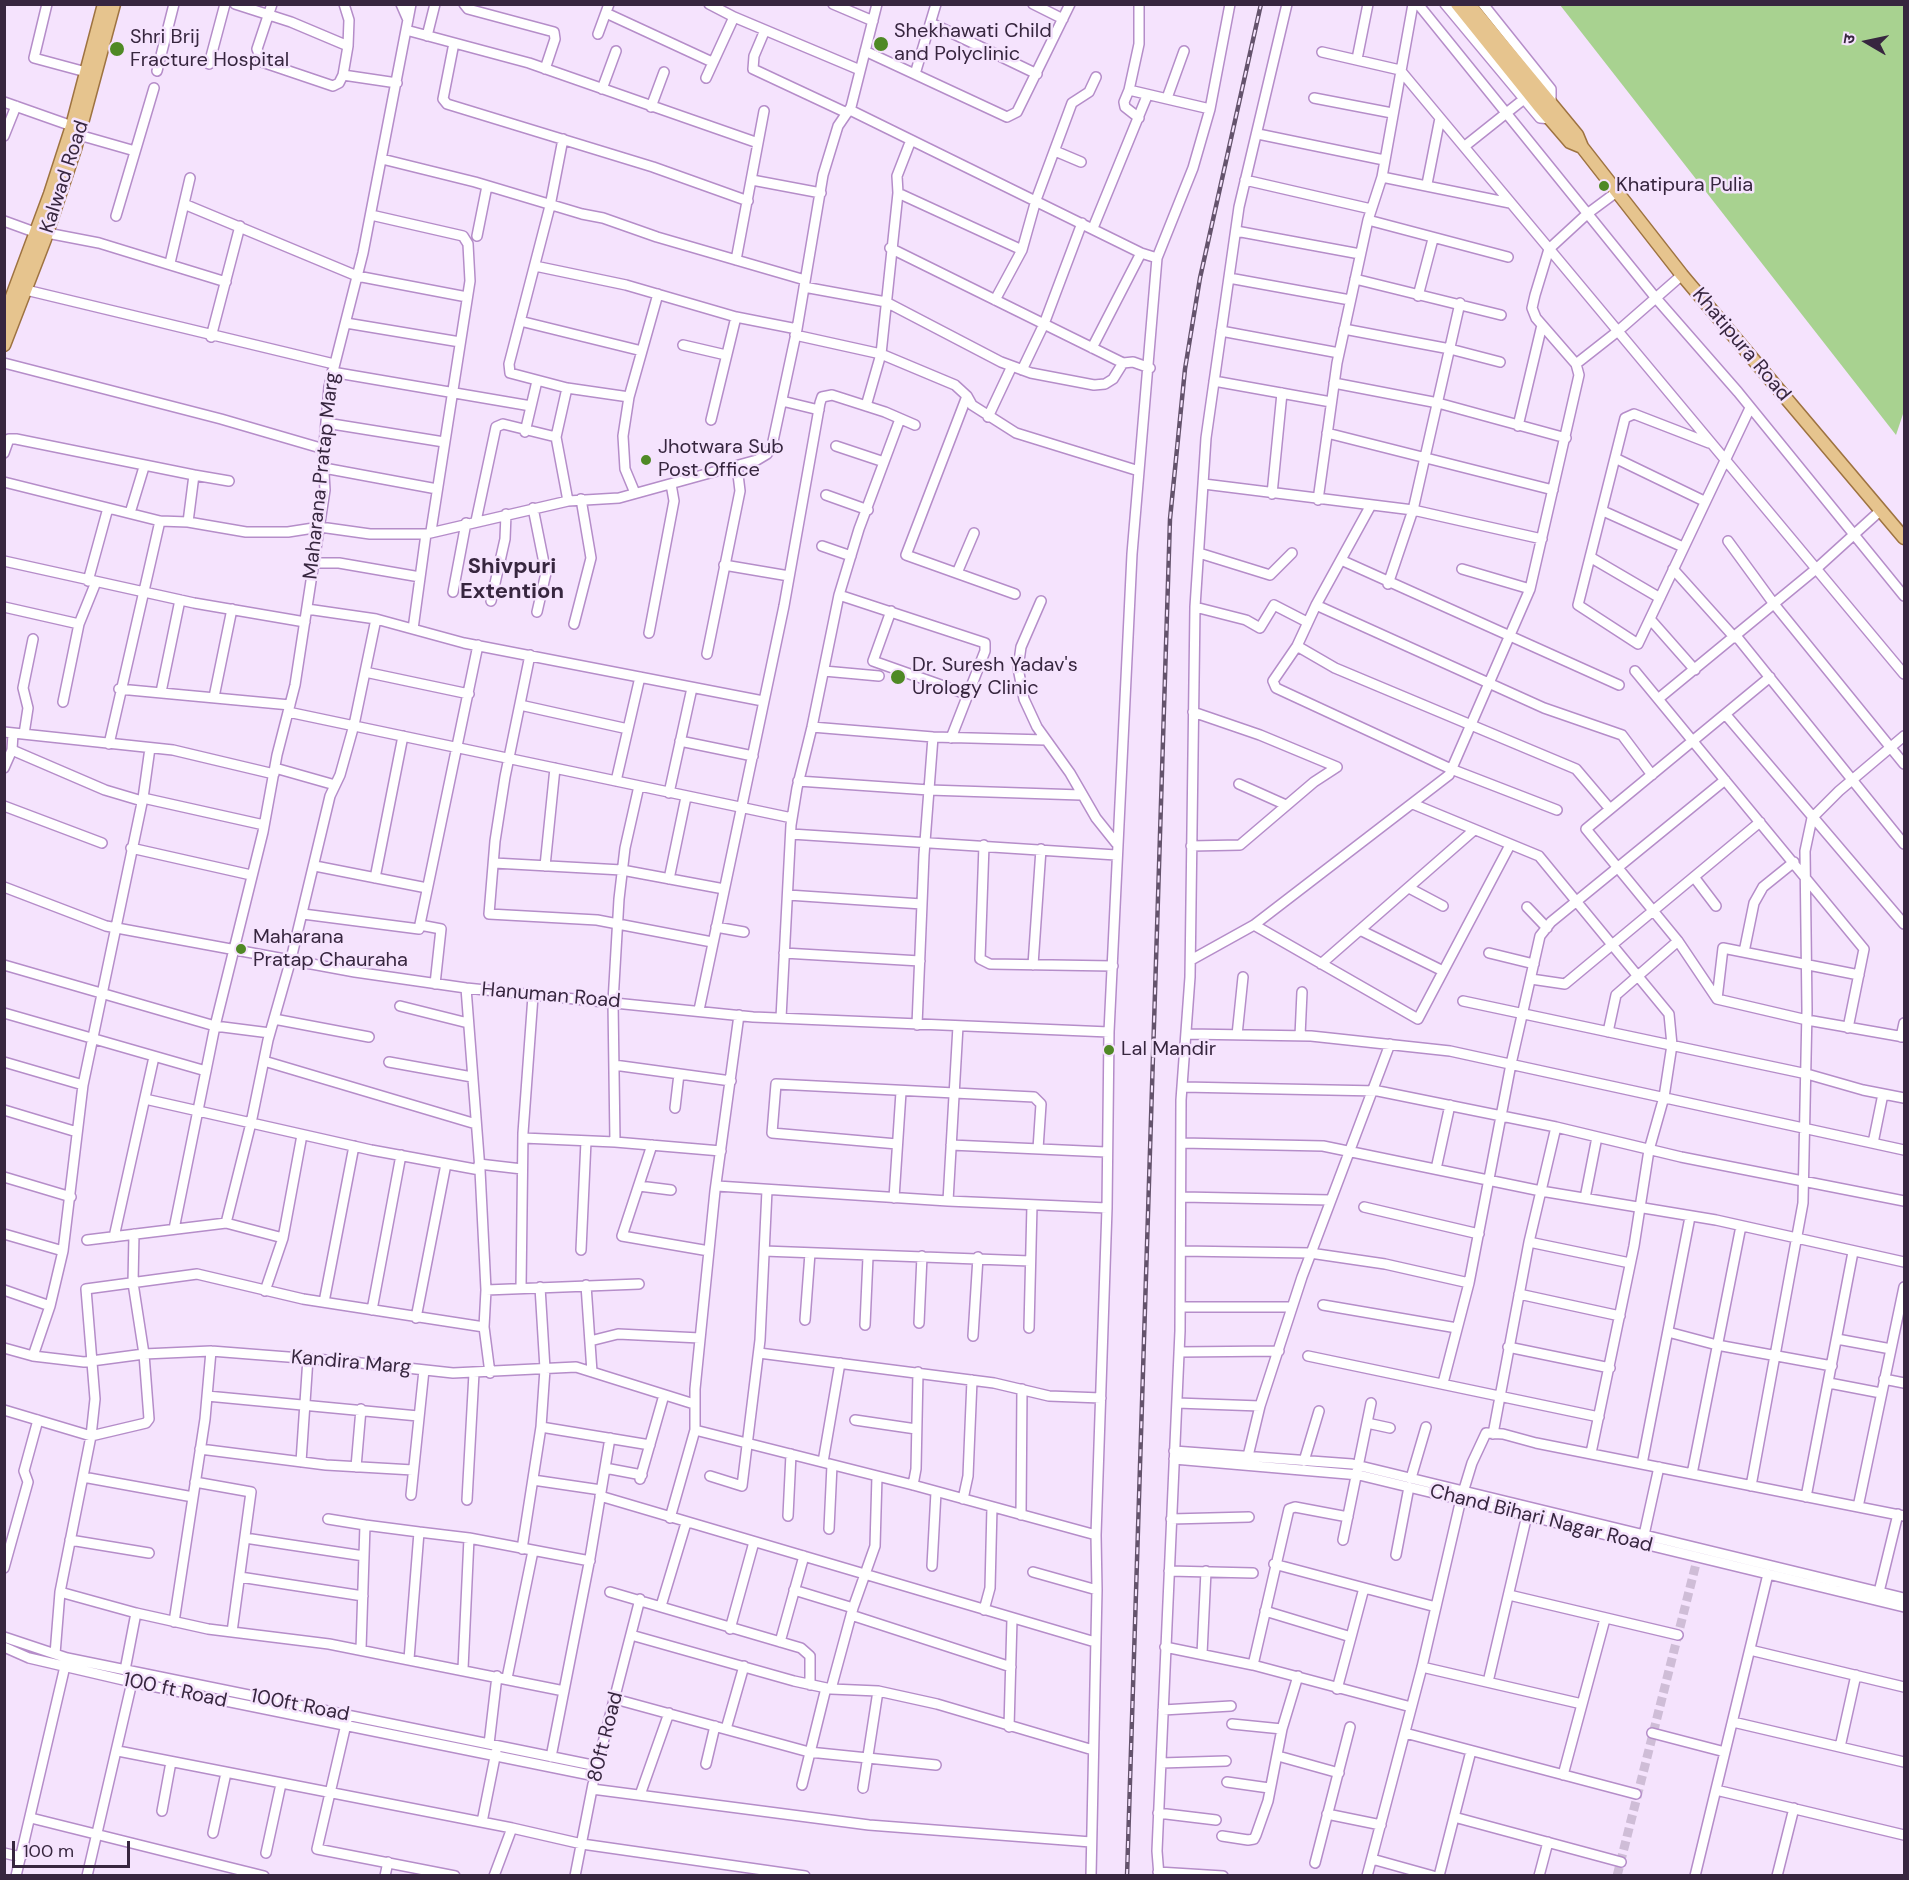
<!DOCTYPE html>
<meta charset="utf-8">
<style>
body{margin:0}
#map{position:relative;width:1909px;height:1880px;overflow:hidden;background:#f5e3fd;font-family:"DM Sans","Noto Sans Devanagari",sans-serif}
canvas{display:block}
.frame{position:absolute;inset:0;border:6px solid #37263f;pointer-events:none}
.north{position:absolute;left:1837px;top:12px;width:60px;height:60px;-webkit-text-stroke:4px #f5e3fd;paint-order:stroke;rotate:279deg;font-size:16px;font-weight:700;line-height:24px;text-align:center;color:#37263f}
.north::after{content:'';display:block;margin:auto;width:21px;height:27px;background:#37263f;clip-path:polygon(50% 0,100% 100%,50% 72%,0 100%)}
.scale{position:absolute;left:12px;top:1841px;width:118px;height:27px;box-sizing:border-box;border:3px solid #37263f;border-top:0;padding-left:8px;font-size:18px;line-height:21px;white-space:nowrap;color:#37263f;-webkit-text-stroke:4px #f5e3fd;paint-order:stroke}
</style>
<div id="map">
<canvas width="1909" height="1880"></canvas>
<div class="frame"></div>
<div class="north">उ</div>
<div class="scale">100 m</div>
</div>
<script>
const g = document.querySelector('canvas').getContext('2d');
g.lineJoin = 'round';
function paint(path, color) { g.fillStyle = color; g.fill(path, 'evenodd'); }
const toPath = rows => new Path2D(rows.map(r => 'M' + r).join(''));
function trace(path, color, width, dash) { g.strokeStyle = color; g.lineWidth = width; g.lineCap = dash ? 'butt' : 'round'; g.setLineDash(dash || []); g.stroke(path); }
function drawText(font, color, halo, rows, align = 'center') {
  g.font = font + ' "DM Sans",sans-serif'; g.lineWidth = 5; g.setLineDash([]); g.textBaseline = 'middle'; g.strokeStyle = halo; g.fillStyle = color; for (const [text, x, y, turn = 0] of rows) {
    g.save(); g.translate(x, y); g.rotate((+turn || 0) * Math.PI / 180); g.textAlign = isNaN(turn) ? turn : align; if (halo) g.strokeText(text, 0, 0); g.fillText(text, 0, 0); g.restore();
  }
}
const green = toPath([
 [1560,5,1904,5,1904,411,1896,435]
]);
const minorTunnel = toPath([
 [1617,1876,1699,1552]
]);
const minor = toPath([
 [47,4,34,58,86,72],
 [235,4,291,22,348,46],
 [272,4,257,49,262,62,333,86,339,83,343,75,348,46,349,20,344,4],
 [401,4,408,20],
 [464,4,468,9,554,32,555,39,545,69],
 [833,4,873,21],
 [1033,4,1063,19],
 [1139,4,1139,44,1129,90,1210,109],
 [1418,4,1655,297,1738,392,1904,596],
 [1445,4,1540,118,1551,119],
 [1483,4,1551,89,1551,103],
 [606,13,712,62],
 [734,17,860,70],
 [931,23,1037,74],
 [406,30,529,63,758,143],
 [765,30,754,56,753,69,847,113],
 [598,34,609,4],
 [427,36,435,4],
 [454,43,443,99,447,104,653,167,748,201],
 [865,51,1007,117,1017,112,1070,4],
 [1322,52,1400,70,1904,674],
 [1357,59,1368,4],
 [209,64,225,4],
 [157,71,174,4],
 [915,74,936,4],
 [343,75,397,83],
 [706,78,734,17,709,4],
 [602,89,616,51],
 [1129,90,1124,102,1125,107,1139,118],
 [1167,98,1184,51],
 [1314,98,1392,113],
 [4,102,72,126],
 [651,107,664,72],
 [850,110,1141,253,1157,258],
 [1258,134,1384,160],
 [79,135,135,151],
 [4,136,16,106],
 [563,139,550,206,509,364,510,373,567,388,629,397],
 [1465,146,1524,99],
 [1055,151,1081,162],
 [382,159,475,182,582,214,603,218,657,237,805,280],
 [1382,177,1510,203],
 [752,180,821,193],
 [1245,180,1371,209],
 [1427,184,1440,118],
 [898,193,1022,250],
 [184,204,357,276,467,297],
 [371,215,463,236,468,244,470,281,431,531],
 [116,216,154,88],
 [1368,220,1508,257],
 [4,221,37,233],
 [1093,228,1147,96],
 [1236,231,1360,254],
 [47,233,99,243,226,282],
 [477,236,487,186],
 [890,248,1123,363],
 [736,260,764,111],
 [170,263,190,178],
 [535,266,626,285,736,317,797,329],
 [1229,278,1350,300],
 [1355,279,1501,315],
 [804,287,886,302,1001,362,1031,373,1094,385,1105,384,1113,379,1123,363,1133,362,1150,368],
 [26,290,334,364],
 [1418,296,1433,239],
 [995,300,1022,250,1036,200,1072,103,1089,92,1096,77],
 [520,321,642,351],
 [346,323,460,342],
 [1344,329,1450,349,1500,362],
 [1221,331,1339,353],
 [795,335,881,354,955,385,967,396,972,405,1016,433,1139,471],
 [211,337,240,226],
 [683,345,726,355],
 [1092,348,1141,253],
 [4,363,221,419,324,449],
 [1576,364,1618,331,1682,275],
 [1022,370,1044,324,1082,223],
 [332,372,531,406],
 [1214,381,1331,402],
 [1334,383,1438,403,1566,438],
 [567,388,556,437,568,501],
 [967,396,906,555,1015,594],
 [782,401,819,410],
 [866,406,881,354,898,193,897,176,911,140],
 [988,417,1012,366],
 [711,420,736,317],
 [326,423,444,442],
 [1518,426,1542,325],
 [525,432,537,381],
 [1327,433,1553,490],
 [1709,443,1634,414,1625,418,1578,605,1638,644,1750,408],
 [836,446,884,462],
 [4,453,9,439,16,439,194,475,188,522],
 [1617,459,1704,501],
 [324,468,437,489],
 [194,475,229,481],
 [4,482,160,521,188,522,246,532,288,532,320,527,370,534,426,534,568,501,619,498,757,460,767,454,772,446,797,329,823,175,838,126,851,107,877,4],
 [1204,484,1413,510,1542,539],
 [635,493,625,469,623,436,629,397,658,294],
 [1272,494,1282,393],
 [826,495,868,510],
 [1318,500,1337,363,1368,220,1382,177,1413,4],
 [1371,505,1316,605,1297,646,1273,681,1276,688,1451,769,1557,810],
 [533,508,546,573,537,612],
 [1603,511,1683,547],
 [130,513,144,467],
 [476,521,496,427,503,424,556,437],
 [1728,541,1774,604,1904,764],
 [822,546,851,556],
 [1199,553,1270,575,1292,553],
 [1590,557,1660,598],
 [1341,560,1619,685],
 [4,561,194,603,305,622],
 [314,563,339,563,420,577],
 [724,565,789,576],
 [1462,569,1530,589],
 [1673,569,1735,638],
 [957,573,974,533],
 [88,581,108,508],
 [1388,584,1413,510,1460,303],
 [453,592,466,523],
 [839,595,985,643,985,651,951,738],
 [491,601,505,539,506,514],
 [1041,601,1021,647,1018,668,1024,699,1037,727,1070,773,1096,818,1116,843],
 [1316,605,1544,708,1622,735,1652,775],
 [4,607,79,624],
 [1195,607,1246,620,1260,628,1274,605,1307,622],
 [307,609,376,619,464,643,763,701],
 [891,611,873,661,969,695],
 [1650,619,1695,670],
 [574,624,591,558,581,499],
 [413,629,426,534],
 [649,633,674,501,671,484],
 [1737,637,1904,844],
 [1297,646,1335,668,1576,769,1610,809],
 [707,654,740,491,737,466],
 [530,655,505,777,495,841,489,914,597,920,712,942],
 [824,671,879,676],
 [1635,671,1864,949,1848,1028],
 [365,672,469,694],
 [1770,677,1586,829,1678,941,1717,999,1807,1020,1904,1037],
 [119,689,290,705],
 [161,692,180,600],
 [214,697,232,609],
 [1658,699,1816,569,1881,510],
 [63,702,79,624,96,582],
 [520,705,628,729],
 [288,712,792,818],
 [1193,712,1260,735,1337,767],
 [1726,715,1904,924],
 [812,727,933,737,1046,740],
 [4,732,173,750,274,774],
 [13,733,12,750,105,790,142,801],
 [24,734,28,708,23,688,33,639],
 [680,741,753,756],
 [109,744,160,521],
 [4,768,12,750],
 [275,768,335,785],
 [616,781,640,677],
 [798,781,929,790,1081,795],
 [1239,784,1286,805],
 [669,793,692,688],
 [143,798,150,748],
 [1413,804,1539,856,1669,1014,1672,1045,1664,1097,1649,1150,1634,1246,1591,1453],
 [4,806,102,843],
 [791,834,1116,855],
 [984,845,980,959,990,964,1113,966],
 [1191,846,1240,845,1314,782,1337,767],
 [131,848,251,875],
 [494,863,622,870,724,889],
 [315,866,427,888],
 [545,866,555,768],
 [1694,877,1716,906],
 [375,878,403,736],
 [669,879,686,797],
 [4,887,106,926,355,972,466,988,753,1017,1109,1032],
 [1409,888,1443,906],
 [788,895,922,904],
 [1527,907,1547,928],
 [303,914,419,929,478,645],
 [420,925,441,929,435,984],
 [1254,925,1418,1019,1510,845],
 [716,927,744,932],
 [1360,930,1443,971],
 [1744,952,1754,903,1763,887,1794,862],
 [784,953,920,961],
 [1489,953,1534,964],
 [1191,960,1254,925,1449,775,1530,589,1579,375,1576,364,1536,318,1532,308,1535,295,1549,249,1587,214,1618,191],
 [1321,964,1473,831],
 [4,965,215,1026,270,1033],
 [1033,965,1041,849],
 [1531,979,1565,984,1760,822],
 [466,988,480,1170,486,1290,484,1327,490,1373],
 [1717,999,1723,948,1859,975],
 [1463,1001,1807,1074,1863,1090,1904,1098],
 [400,1006,468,1023],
 [699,1010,784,606,820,403,822,397,832,395,885,412,915,425],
 [4,1013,206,1071],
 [781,1018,791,825,797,788,812,727,839,595,859,529,900,419],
 [274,1019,369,1037],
 [917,1025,924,855,933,737],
 [1608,1032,1616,995,1678,941],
 [1187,1034,1311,1036,1450,1051,1904,1150],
 [1237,1035,1243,977],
 [1300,1036,1302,992],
 [1901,1037,1904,1023],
 [264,1061,476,1124],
 [4,1062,83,1085],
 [389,1062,472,1077],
 [614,1065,731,1081],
 [1183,1087,1378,1091,1556,1127,1681,1157,1904,1201],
 [145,1099,371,1150,480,1170],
 [675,1108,679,1074],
 [4,1110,77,1132],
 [523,1138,615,1142,721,1151],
 [615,1142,613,1002,619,899,625,848,639,786],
 [1182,1143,1323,1146,1541,1191,1716,1220,1904,1262],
 [1873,1143,1883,1094],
 [897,1144,772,1133,776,1084,1034,1097,1041,1104,1038,1149],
 [652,1145,622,1236,709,1251],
 [951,1145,1106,1152],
 [479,1164,522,1169],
 [1436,1169,1450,1105],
 [4,1177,71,1197],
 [639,1186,671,1190],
 [717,1186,948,1201,1107,1208],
 [1182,1197,1330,1200],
 [894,1198,901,1092],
 [1585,1198,1597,1137],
 [948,1201,958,1026],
 [1364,1207,1479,1234],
 [226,1223,251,1123,268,1040,291,959,330,796,340,775,354,725,376,619],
 [174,1229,215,1026,263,832,277,755,295,685,325,490,323,457,329,387,363,253,411,4],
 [4,1234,63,1251],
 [114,1237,154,1057],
 [87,1240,226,1223,283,1238],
 [1529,1242,1630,1263],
 [581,1250,586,1141],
 [764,1251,1030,1261],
 [1181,1251,1310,1253,1385,1264,1469,1283],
 [586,1285,592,1372],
 [521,1288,523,1133,533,996],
 [4,1290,50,1306,63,1251,83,1085,143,798,264,825],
 [486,1290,639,1284],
 [265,1291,283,1238,302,1135],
 [1519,1294,1620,1316],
 [324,1302,354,1146],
 [1323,1305,1457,1328],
 [1180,1307,1292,1307],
 [372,1310,401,1155],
 [416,1318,446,1164],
 [805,1320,810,1253],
 [919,1323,922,1256],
 [865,1325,868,1257],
 [1029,1328,1032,1205],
 [1668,1332,1717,1345,1832,1366],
 [973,1336,978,1257],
 [1837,1339,1891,1349],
 [590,1341,618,1334,700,1338],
 [1508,1347,1610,1368],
 [4,1348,33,1356,84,1362,144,1354,211,1351,352,1362,453,1373,576,1367,694,1404],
 [1179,1352,1279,1351],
 [759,1353,994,1383,1049,1396,1101,1398],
 [33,1356,50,1306],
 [1308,1356,1599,1417],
 [1884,1379,1904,1383],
 [1443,1383,1469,1283,1511,1064,1540,936,1551,922,1725,780],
 [1829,1383,1881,1393],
 [207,1396,418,1416],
 [1177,1403,1260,1406],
 [4,1410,91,1436,146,1423,149,1419,144,1354,133,1283,134,1234],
 [855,1420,916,1429],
 [1367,1423,1390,1428],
 [541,1427,650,1445],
 [695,1430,913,1485,1096,1535],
 [1493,1434,1529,1242,1556,1127],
 [200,1449,326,1465,413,1470],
 [1174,1451,1352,1464,1904,1598],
 [1248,1456,1260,1406,1302,1277,1390,1044],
 [1174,1459,1359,1475,1904,1607],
 [1304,1461,1319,1411],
 [301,1462,308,1358],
 [823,1462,840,1363],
 [1642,1464,1690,1217],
 [356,1467,361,1409],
 [605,1468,642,1475],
 [1692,1474,1741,1226],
 [710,1476,742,1486,760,1340,767,1190],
 [83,1477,193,1497],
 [1411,1478,1426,1427],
 [640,1479,664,1395],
 [533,1480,601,1490],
 [195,1482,251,1492,232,1632],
 [913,1485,916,1469,918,1372],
 [1751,1486,1803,1203,1807,1010,1805,851,1812,818,1839,791,1904,736],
 [411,1495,424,1370],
 [600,1496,1095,1642],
 [1806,1497,1853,1252],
 [963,1499,968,1476,972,1380],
 [467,1500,474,1373],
 [1858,1507,1904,1287],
 [1021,1515,1022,1389],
 [788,1516,791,1454],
 [670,1518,695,1430,695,1389,715,1191,739,1015],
 [328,1519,365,1525],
 [1171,1519,1249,1517],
 [829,1529,832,1465],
 [419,1532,469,1538,590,1561],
 [1644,1535,1659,1467],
 [245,1538,364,1556],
 [70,1540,149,1553],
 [1343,1540,1371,1403],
 [522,1549,541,1427,545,1369,540,1287],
 [1396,1555,1409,1487],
 [1274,1564,1436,1607],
 [932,1566,936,1492],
 [4,1568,28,1482,24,1471,38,1420],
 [1169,1571,1253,1573],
 [1033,1572,1097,1590],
 [240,1577,363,1596],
 [794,1590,853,1608],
 [60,1592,136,1613,208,1629,329,1644,564,1691],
 [610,1592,801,1648,810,1656,810,1685],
 [1509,1595,1678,1635],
 [1878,1596,1898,1514],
 [661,1606,686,1523],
 [984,1610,990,1588,992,1507],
 [1265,1611,1351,1637,1337,1689],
 [851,1615,1011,1667],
 [174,1622,205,1419,211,1351],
 [730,1629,754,1542],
 [631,1635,794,1681,831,1689,878,1691,937,1704,1093,1750],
 [4,1637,67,1658,597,1766],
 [1351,1637,1364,1588],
 [780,1642,804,1556],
 [4,1647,29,1658,132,1682,595,1776],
 [1165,1647,1253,1665,1411,1707],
 [361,1649,365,1525,419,1532,409,1659],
 [1750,1650,1904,1687],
 [55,1654,60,1592,91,1436,95,1399,86,1289,197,1274,303,1299,484,1327],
 [1202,1654,1206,1571],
 [1253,1665,1289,1509,1295,1507,1348,1517],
 [1422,1667,1582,1704],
 [463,1669,469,1538],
 [125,1670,136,1613],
 [507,1678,533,1551],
 [1488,1682,1527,1515],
 [831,1689,853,1608,875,1546,877,1476],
 [615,1699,809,1752,936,1765],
 [1163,1710,1231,1706],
 [347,1720,317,1849,455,1876],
 [1733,1722,1904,1762],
 [1232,1724,1282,1729],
 [1009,1727,1012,1619],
 [726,1729,744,1666],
 [1405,1733,1636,1794],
 [1652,1733,1725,1752],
 [489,1744,497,1676],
 [1840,1747,1856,1675],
 [118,1751,512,1828,582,1844,805,1876],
 [1278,1756,1339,1773],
 [551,1757,590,1558,610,1438],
 [1161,1763,1226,1761],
 [706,1764,715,1726],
 [596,1770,640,1599],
 [1563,1775,1605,1619],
 [1227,1782,1269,1788],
 [802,1785,826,1688],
 [863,1788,878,1691],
 [592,1789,869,1825,1091,1842],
 [1716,1790,1904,1835],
 [640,1795,669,1713],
 [162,1811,171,1762],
 [1158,1813,1216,1820],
 [1327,1814,1381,1825],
 [1454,1817,1621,1862],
 [31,1818,264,1876],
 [482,1822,496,1752],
 [213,1833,226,1773],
 [1222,1836,1248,1840,1254,1839,1256,1835,1268,1801,1282,1729,1298,1676],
 [4,1853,21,1857],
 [266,1853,281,1784],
 [1372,1859,1433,1876],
 [1315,1863,1350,1727],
 [1158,1872,1223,1876],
 [16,1876,66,1662],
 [87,1876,132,1682],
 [385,1876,388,1862],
 [494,1876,512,1828],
 [575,1876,593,1784],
 [1091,1876,1097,1590,1096,1535,1107,1208,1109,1032,1132,554,1157,258,1193,168,1210,109,1230,4],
 [1159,1876,1157,1851,1180,1331,1181,1100,1190,977,1195,607,1206,438,1239,207,1287,4],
 [1367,1876,1422,1667,1461,1499,1472,1463,1486,1433,1503,1434,1536,1443,1904,1516],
 [1439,1876,1471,1751],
 [1539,1876,1548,1842],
 [1695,1876,1768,1574],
 [1777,1876,1794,1808]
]);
const major = toPath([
 [1457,4,1539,106,1570,142,1582,147],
 [1469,4,1577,135,1582,147,1682,275,1904,538],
 [4,318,50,194,72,126,104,4],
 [4,345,45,239,75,149,114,4]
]);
const rail = toPath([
 [1127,1876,1170,519,1185,369,1200,278,1261,4]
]);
const markers = [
 [881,44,8,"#4f8925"],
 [117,49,8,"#4f8925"],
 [1604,186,6,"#4f8925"],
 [646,460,6,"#4f8925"],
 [898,677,8,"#4f8925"],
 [241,949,6,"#4f8925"],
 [1109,1050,6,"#4f8925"]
];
const poiNames = [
 ["Shekhawati Child",894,32],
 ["and Polyclinic",894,55],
 ["Shri Brij",130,38],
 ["Fracture Hospital",130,61],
 ["Khatipura Pulia",1616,186],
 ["Jhotwara Sub",658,448],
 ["Post Office",658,471],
 ["Dr. Suresh Yadav's",912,666],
 ["Urology Clinic",912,689],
 ["Maharana",253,938],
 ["Pratap Chauraha",253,961],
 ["Lal Mandir",1121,1050]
];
const streetNames = [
 ["Kalwad Road",65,177,-72],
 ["Khatipura Road",1741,345,50],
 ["Maharana Pratap Marg",322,476,-84],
 ["Hanuman Road",551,996,5],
 ["Kandira Marg",351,1363,5],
 ["Chand Bihari Nagar Road",1541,1519,14],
 ["100 ft Road",175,1691,12],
 ["100ft Road",300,1706,11],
 ["80ft Road",606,1737,-76]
];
const quarterNames = [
 ["Shivpuri",512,567],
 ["Extention",512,592]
];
paint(green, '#a8d290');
trace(minorTunnel, '#cfbdd7', 9, [9, 4.5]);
trace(minor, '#b58dc9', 12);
trace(major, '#9e7341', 15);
trace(minor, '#fff', 9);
trace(major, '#e6c48e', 12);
trace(rail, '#64536c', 4.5);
trace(rail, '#f5e3fd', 2, [7]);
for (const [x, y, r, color] of markers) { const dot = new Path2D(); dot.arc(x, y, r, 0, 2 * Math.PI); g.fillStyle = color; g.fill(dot); trace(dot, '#f5e3fd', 2); }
drawText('20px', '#37263f', '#f5e3fd', poiNames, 'left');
drawText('20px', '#37263f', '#f5e3fd', streetNames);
drawText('bold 22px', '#37263f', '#f5e3fd', quarterNames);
</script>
